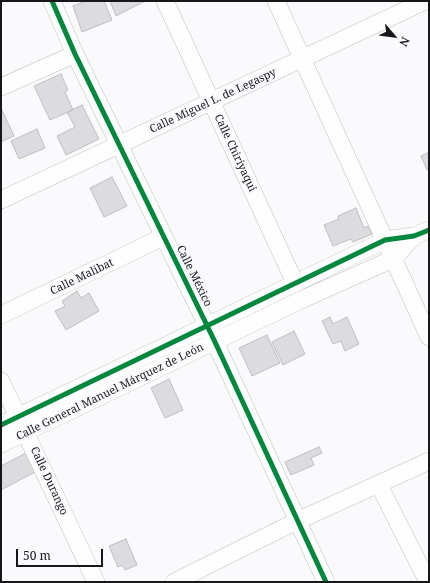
<!DOCTYPE html>
<meta charset="utf-8">
<style>
body{margin:0}
#map{position:relative;width:430px;height:583px;overflow:hidden;background:#fafafd;font-family:"Noto Serif",serif}
canvas{display:block}
.frame{position:absolute;inset:0;border:2px solid #171719;pointer-events:none}
.north{position:absolute;left:374px;top:16px;width:40px;height:40px;-webkit-text-stroke:3px #f9f9fe;paint-order:stroke;rotate:118deg;font-size:11px;font-weight:700;line-height:16px;text-align:center;color:#171719}
.north::after{content:'';display:block;margin:auto;width:14px;height:18px;background:#171719;clip-path:polygon(50% 0,100% 100%,50% 72%,0 100%)}
.scale{position:absolute;left:16px;top:549px;width:87px;height:18px;box-sizing:border-box;border:2px solid #171719;border-top:0;padding-left:5px;font-size:12px;line-height:14px;white-space:nowrap;color:#171719;-webkit-text-stroke:3px #f9f9fe;paint-order:stroke}
</style>
<div id="map">
<canvas width="430" height="583"></canvas>
<div class="frame"></div>
<div class="north">N</div>
<div class="scale">50 m</div>
</div>
<script>
const g = document.querySelector('canvas').getContext('2d');
g.lineJoin = 'round';
function paint(path, color) { g.fillStyle = color; g.fill(path, 'evenodd'); }
const toPath = rows => new Path2D(rows.map(r => 'M' + r).join(''));
function trace(path, color, width, dash) { g.strokeStyle = color; g.lineWidth = width; g.lineCap = dash ? 'butt' : 'round'; g.setLineDash(dash || []); g.stroke(path); }
function drawText(font, color, halo, rows, align = 'center') {
  g.font = font + ' "Noto Serif",serif'; g.lineWidth = 4; g.setLineDash([]); g.textBaseline = 'middle'; g.strokeStyle = halo; g.fillStyle = color; for (const [text, x, y, turn = 0] of rows) {
    g.save(); g.translate(x, y); g.rotate((+turn || 0) * Math.PI / 180); g.textAlign = isNaN(turn) ? turn : align; if (halo) g.strokeText(text, 0, 0); g.fillText(text, 0, 0); g.restore();
  }
}
const building = toPath([
 [86,1,104,1,112,20,82,32,73,6,86,1],
 [110,1,145,1,116,16,110,1],
 [61,74,68,90,65,92,73,110,50,120,34,86,61,74],
 [82,105,99,139,66,155,57,136,75,127,67,112,82,105],
 [1,108,14,136,1,142,1,108],
 [37,129,45,148,19,159,11,141,37,129],
 [429,152,429,169,427,170,421,156,429,152],
 [112,177,127,206,104,217,90,188,112,177],
 [356,208,364,228,368,226,372,234,353,242,351,239,333,246,324,225,339,219,338,216,356,208],
 [77,291,81,298,89,293,99,311,66,330,55,311,65,306,62,301,77,291],
 [330,317,333,324,347,317,359,344,345,351,341,341,333,344,322,321,330,317],
 [294,331,305,354,283,365,272,342,294,331],
 [267,335,280,363,252,376,239,348,267,335],
 [169,379,183,410,165,418,151,388,169,379],
 [319,447,322,453,311,458,314,465,291,475,285,462,319,447],
 [26,453,35,472,1,490,1,466,26,453],
 [126,539,137,565,125,570,122,565,118,567,109,546,126,539]
]);
const minor = toPath([
 [52,1,75,54,215,342,326,582],
 [165,1,295,283],
 [276,1,429,337],
 [1,87,75,54],
 [1,200,425,1],
 [1,315,163,237],
 [1,381,96,582],
 [1,425,385,240,414,236,429,230],
 [1,444,303,299,393,259,414,236],
 [379,485,428,582],
 [174,582,297,521,429,461]
]);
const cycleway = toPath([
 [52,1,75,54,215,342,326,582],
 [1,425,385,240,414,236,429,230]
]);
const streetNames = [
 ["Calle Miguel L. de Legaspy",213,101,-25],
 ["Calle Chiriyaqui",235,153,65],
 ["Calle México",194,276,64],
 ["Calle Malibat",82,277,-26],
 ["Calle General Manuel Márquez de León",110,392,-26],
 ["Calle Durango",49,481,65]
];
paint(building, '#dcdbde');
trace(building, '#bfbfc2', 1);
trace(minor, '#c0c0c3', 18);
trace(minor, '#fefeff', 17);
trace(cycleway, '#00873e', 5);
drawText('11px', '#171719', '#f9f9fe', streetNames);
</script>
